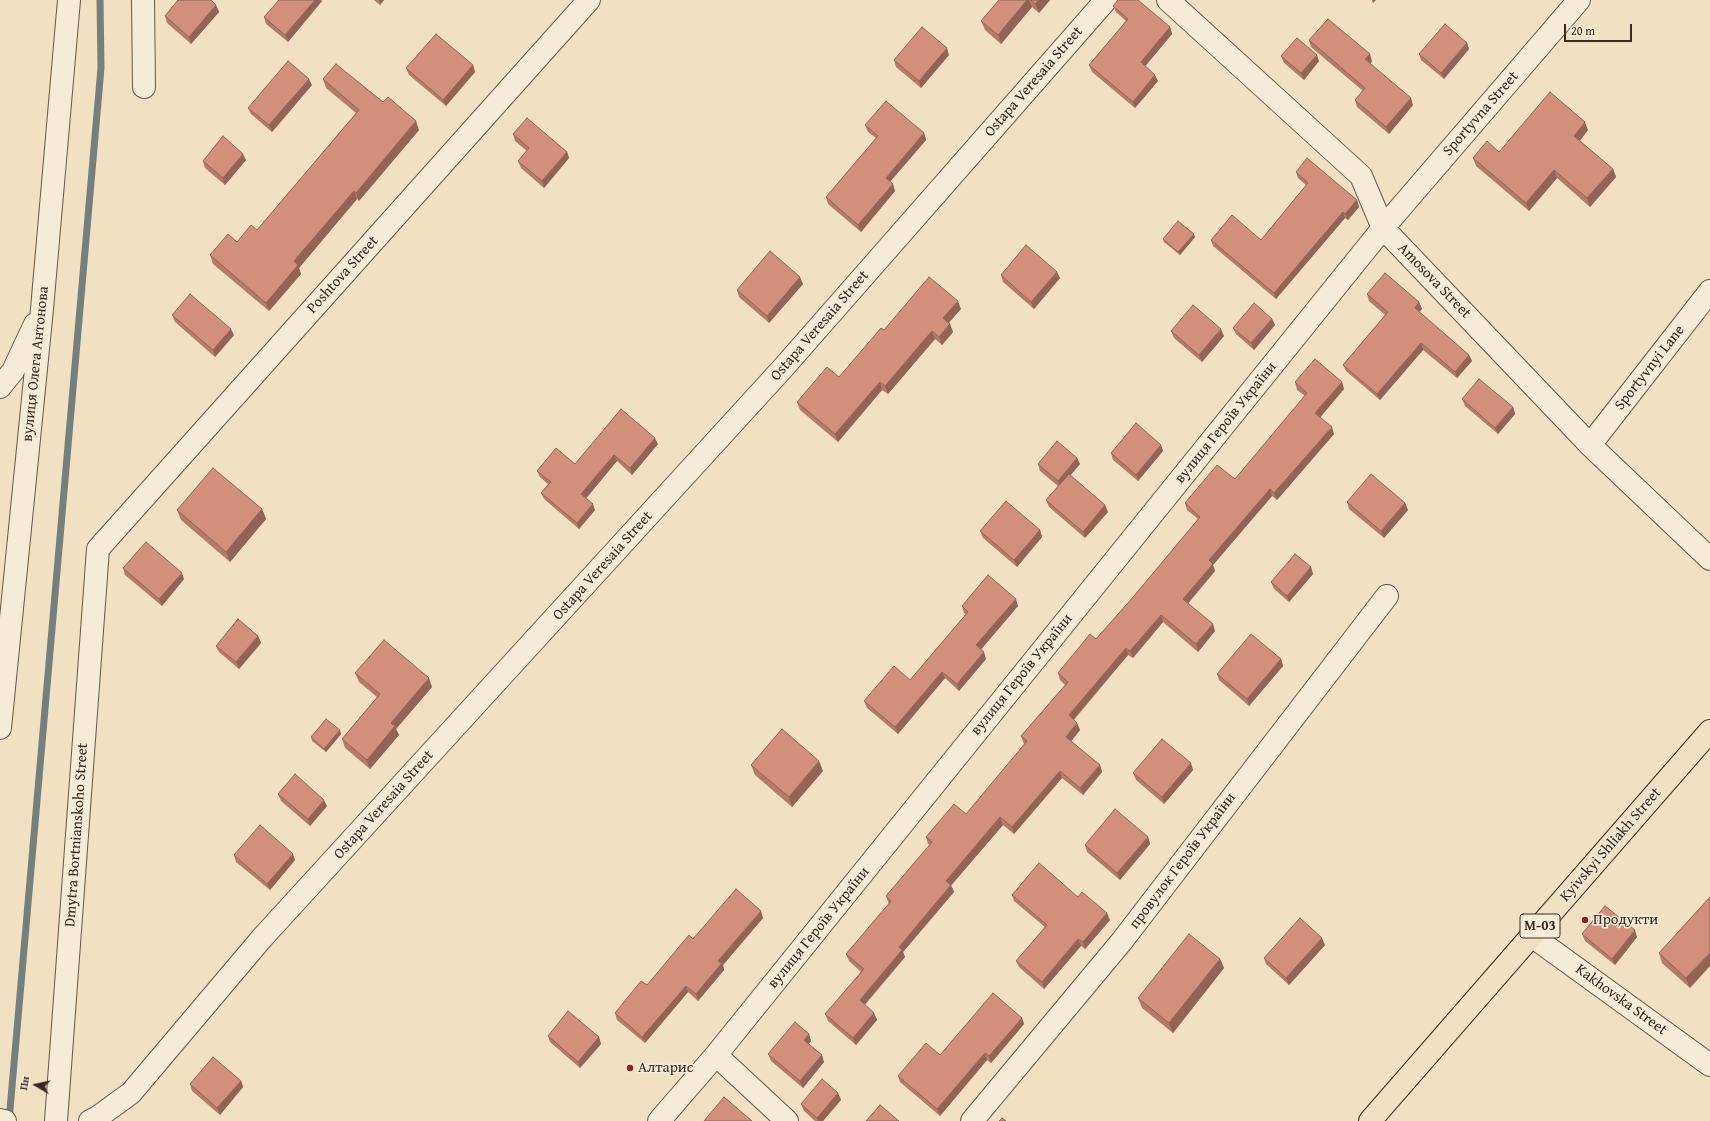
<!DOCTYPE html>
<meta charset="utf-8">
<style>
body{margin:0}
#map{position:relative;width:1710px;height:1121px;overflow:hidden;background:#f1e0c1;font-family:"Gentium Book Plus",serif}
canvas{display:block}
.north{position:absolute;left:16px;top:1065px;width:40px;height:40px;-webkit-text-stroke:3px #f6ebd7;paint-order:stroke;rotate:279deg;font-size:11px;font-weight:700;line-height:16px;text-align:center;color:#392821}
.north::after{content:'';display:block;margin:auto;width:14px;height:18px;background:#392821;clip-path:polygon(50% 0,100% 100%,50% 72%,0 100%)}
.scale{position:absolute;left:1564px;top:24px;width:68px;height:18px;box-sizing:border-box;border:2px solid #392821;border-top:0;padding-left:5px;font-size:12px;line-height:14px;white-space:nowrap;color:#392821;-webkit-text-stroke:3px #f6ebd7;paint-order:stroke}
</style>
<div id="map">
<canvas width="1710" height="1121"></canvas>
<div class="north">Пн</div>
<div class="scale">20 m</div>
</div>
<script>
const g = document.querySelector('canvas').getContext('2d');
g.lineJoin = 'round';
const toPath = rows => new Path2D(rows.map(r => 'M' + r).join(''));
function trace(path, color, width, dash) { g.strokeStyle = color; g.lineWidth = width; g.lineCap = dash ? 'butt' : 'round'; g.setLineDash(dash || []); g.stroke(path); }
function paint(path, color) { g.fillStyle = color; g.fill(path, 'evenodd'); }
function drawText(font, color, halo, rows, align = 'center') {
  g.font = font + ' "Gentium Book Plus",serif'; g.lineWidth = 3; g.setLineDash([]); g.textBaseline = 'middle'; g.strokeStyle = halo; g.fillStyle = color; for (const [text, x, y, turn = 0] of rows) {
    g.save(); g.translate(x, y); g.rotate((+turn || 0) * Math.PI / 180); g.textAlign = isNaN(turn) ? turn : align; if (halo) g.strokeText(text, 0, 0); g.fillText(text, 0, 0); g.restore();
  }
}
const stream = toPath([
 [9,1121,101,68,100,0]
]);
const minor = toPath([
 [143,0,144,87],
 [1168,0,1361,176,1383,228,1590,445,1710,559],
 [0,387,13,371,35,324],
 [1590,445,1710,291],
 [0,728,42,309,69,0],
 [1532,936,1710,1065],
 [716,1055,787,1121],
 [0,1120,5,1121],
 [56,1121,98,549,589,0],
 [90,1121,98,1117,131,1093,262,938,783,368,1106,0],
 [659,1121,716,1055,1383,228,1579,0],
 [972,1121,1122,941,1387,596]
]);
const trunk = toPath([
 [1370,1121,1710,731]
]);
const wall = toPath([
 [374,0,384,0,380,5],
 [999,0,1050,0,1039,13,1032,7,1001,44,985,30,981,21],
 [322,1,288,42,266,24,264,17],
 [216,5,219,12,191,44,167,23,165,16],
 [1113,6,1170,27,1172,34,1145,66,1158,81,1135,108,1092,72,1089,65,1126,21,1116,12],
 [1309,40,1372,61,1370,64,1413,105,1389,134,1357,107,1355,100,1363,91,1311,47],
 [1467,43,1469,49,1444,79,1421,60,1419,54],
 [949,55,921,88,896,67,894,60],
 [1281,56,1319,61,1304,80,1284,63],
 [473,65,475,72,446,106,409,75,406,68],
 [323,79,383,102,419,130,359,201,357,199,299,268,301,274,269,311,213,264,210,255,237,242,257,230,356,113,326,88],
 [312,85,272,132,251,114,248,108],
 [865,125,924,133,926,140,890,182,895,191,861,232,828,204,826,197,876,138,868,132],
 [1588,130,1580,141,1613,169,1616,177,1590,207,1557,178,1529,211,1476,166,1473,158],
 [513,134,567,152,569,158,544,188,521,168,518,161,527,151,515,141],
 [246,160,225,185,205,168,203,161],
 [1296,172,1357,200,1359,207,1348,220,1345,218,1276,299,1213,246,1211,240,1261,240,1306,185,1298,178],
 [1195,237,1180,255,1164,242,1163,239],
 [1001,275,1060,278,1034,309,1003,282],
 [803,284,769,323,739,297,737,290],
 [1367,294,1419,302,1422,309,1419,312,1469,355,1472,361,1457,378,1423,350,1380,400,1346,371,1343,365,1385,315,1369,301],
 [961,309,949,322,953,332,942,345,935,339,888,394,882,390,838,442,800,410,797,402,839,377,884,330],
 [172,315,234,335,215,357,175,322],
 [1272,319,1275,325,1254,350,1236,334,1233,328],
 [1171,331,1224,336,1202,362,1174,338],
 [1295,382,1342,382,1344,389,1320,417,1334,434,1277,500,1272,496,1213,565,1215,571,1188,603,1215,631,1198,652,1163,622,1133,658,1128,655,1074,720,1077,723,1080,730,1071,741,1100,765,1102,772,1083,795,1062,778,1014,834,1003,825,951,885,954,892,903,952,905,957,865,1005,874,1013,877,1020,856,1045,828,1021,825,1014,861,972,849,961,846,954,889,904,886,896,930,845,928,844,926,837,966,814,1025,744,1024,744,1021,736,1065,685,1060,680,1058,673,1096,639,1134,596,1198,519,1187,510,1185,503,1235,479,1305,396,1297,390],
 [1462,399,1513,407,1515,414,1498,434,1465,406],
 [658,444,632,475,617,461,586,498,595,510,579,529,544,499,541,493,548,484,540,477,537,471,575,464],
 [1161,445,1163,451,1138,481,1113,460,1111,453],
 [1077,458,1080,464,1070,476,1105,505,1108,512,1085,538,1049,507,1046,500,1058,486,1040,471,1038,464],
 [1347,502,1405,503,1408,510,1384,538,1349,509],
 [262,509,266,519,230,562,181,520,177,510],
 [1040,530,1042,537,1017,567,983,538,980,531],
 [1311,567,1313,574,1289,602,1274,589,1271,582],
 [123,568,184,579,162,606,125,575],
 [962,606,1018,606,981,649,986,659,959,691,945,678,898,734,867,708,864,701,910,680,966,614,964,613],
 [258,636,261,643,239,669,219,652,216,646],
 [1281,659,1283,666,1249,706,1219,680,1217,674],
 [355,673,432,687,396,729,399,735,370,769,345,748,342,739,377,697,359,682],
 [341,734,326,752,312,741,311,737],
 [751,765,823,771,792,807,755,775],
 [1193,770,1164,804,1136,780,1133,773],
 [278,794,327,806,310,826,281,801],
 [1148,837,1150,844,1120,880,1087,852,1085,845],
 [234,855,295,860,270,890,236,862],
 [1012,895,1078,897,1110,920,1085,949,1081,946,1044,989,1019,967,1016,961,1045,927,1014,901],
 [1710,897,1690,988,1662,963,1659,953],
 [763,918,723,965,724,970,698,1001,688,992,645,1043,617,1020,615,1013,647,985,693,939],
 [1582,934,1637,937,1615,965,1585,941],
 [1325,945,1289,985,1266,964,1264,958],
 [1220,959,1224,968,1173,1033,1142,1008,1138,998],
 [1022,1018,1024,1024,991,1063,987,1060,940,1116,900,1082,898,1076,940,1055],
 [809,1034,811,1041,808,1044,824,1062,803,1088,771,1061,768,1054],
 [548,1036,599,1037,601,1044,580,1068,550,1042],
 [241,1081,243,1087,220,1115,192,1091,190,1084],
 [838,1093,841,1100,823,1121,815,1121,804,1111,801,1104]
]);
const shadedWall = toPath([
 [315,0,321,0,322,1,288,42,285,35],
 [380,0,384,0,380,5,379,1],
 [1027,0,1029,0,1032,7,1001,44,998,35],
 [1039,0,1050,0,1039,13,1035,4],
 [1372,0,1376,0,1373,3],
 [216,5,219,12,191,44,189,37],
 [1170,27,1172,34,1143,69,1141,62],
 [1467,43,1469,49,1444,79,1441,73],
 [947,48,949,55,921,88,919,81],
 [1370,54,1372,61,1368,66,1365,59],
 [1317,55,1319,61,1304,80,1301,73],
 [473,65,475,72,446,106,443,100],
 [1155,75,1158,81,1135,108,1133,102],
 [309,79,312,85,272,132,269,125],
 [1411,98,1413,105,1389,134,1386,127],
 [416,121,419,130,359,201,356,193],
 [1585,122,1588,130,1577,144,1574,136],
 [924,133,926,140,888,184,886,178],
 [567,152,569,158,544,188,542,181],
 [243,154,246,160,225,185,223,178],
 [1613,169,1616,177,1590,207,1587,198],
 [1554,170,1557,178,1529,211,1526,203],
 [893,184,895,191,861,232,858,225],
 [354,191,357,199,299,268,301,274,269,311,266,303,294,261],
 [1357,200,1359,207,1348,220,1345,214],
 [1343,212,1345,218,1276,299,1274,293],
 [1194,234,1195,237,1180,255,1178,252],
 [1057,272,1060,278,1034,309,1031,302],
 [800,277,803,284,769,323,767,316],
 [958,301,961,309,946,326,943,318],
 [1419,302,1422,309,1417,315,1415,308],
 [1272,319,1275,325,1254,350,1251,343],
 [950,324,953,332,942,345,939,337],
 [231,329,234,335,215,357,213,350],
 [1221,329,1224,336,1202,362,1199,355],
 [932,331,935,339,888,394,885,386],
 [1421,343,1423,350,1380,400,1377,394],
 [1469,355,1472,361,1457,378,1455,372],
 [880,382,882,390,838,442,835,434],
 [1342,382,1344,389,1318,420,1315,413],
 [1513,407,1515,414,1498,434,1495,428],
 [1332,427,1334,434,1277,500,1274,493],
 [655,438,658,444,632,475,630,468],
 [1161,445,1163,451,1138,481,1136,475],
 [614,455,617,461,584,501,581,494],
 [1077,458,1080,464,1060,487,1058,481],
 [1270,489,1272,496,1213,565,1215,571,1186,606,1183,599,1209,560],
 [1405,503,1408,510,1384,538,1381,531],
 [593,504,595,510,579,529,577,523],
 [1105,505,1108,512,1085,538,1083,532],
 [262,509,266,519,230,562,226,552],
 [1040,530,1042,537,1017,567,1014,560],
 [1311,567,1313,574,1289,602,1287,596],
 [182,573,184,579,162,606,159,599],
 [1016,599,1018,606,979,652,976,645],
 [1161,615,1163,622,1133,658,1130,651],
 [1213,624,1215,631,1198,652,1196,644],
 [258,636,261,643,239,669,236,662],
 [1126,648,1128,655,1071,722,1069,715],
 [984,652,986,659,959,691,957,684],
 [1281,659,1283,666,1249,706,1247,699],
 [942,672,945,678,898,734,895,727],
 [429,678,432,687,396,729,399,735,370,769,367,760,391,723],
 [1077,723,1080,730,1069,744,1066,737],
 [340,730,341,734,326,752,324,749],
 [819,761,823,771,792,807,789,797],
 [1191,763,1193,770,1164,804,1162,797],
 [1100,765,1102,772,1083,795,1080,788],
 [1060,771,1062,778,1014,834,1012,827],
 [324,800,327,806,310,826,308,819],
 [1000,817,1003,825,949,888,946,881],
 [1148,837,1150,844,1120,880,1117,873],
 [293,854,295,860,270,890,267,884],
 [951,885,954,892,903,952,905,957,862,1007,860,1000,899,947],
 [761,911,763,918,723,965,724,970,698,1001,696,994,718,961],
 [1107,913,1110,920,1085,949,1083,942],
 [1635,930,1637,937,1615,965,1612,959],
 [1322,938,1325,945,1289,985,1286,978],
 [1078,939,1081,946,1044,989,1042,982],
 [1710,953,1710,966,1690,988,1686,978],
 [1220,959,1224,968,1173,1033,1169,1023],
 [686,986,688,992,645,1043,642,1037],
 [874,1013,877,1020,856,1045,853,1038],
 [1022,1018,1024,1024,991,1063,989,1056],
 [809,1034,811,1041,806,1047,804,1040],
 [599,1037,601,1044,580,1068,578,1062],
 [985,1053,987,1060,940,1116,937,1109],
 [822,1055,824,1062,803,1088,800,1081],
 [241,1081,243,1087,220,1115,217,1108],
 [838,1093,841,1100,823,1121,818,1121,817,1118]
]);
const building = toPath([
 [178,0,211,0,216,5,189,37,165,16,178,0],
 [279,0,315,0,285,35,264,17,279,0],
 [999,0,1027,0,998,35,981,21,999,0],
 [1031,0,1039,0,1035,4,1031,0],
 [1118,0,1138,0,1170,27,1141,62,1155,75,1133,102,1089,65,1128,19,1113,6,1118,0],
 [1328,19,1370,54,1365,59,1411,98,1386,127,1355,100,1365,88,1309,40,1328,19],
 [1445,24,1467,43,1441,73,1419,54,1445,24],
 [922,27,947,48,919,81,894,60,922,27],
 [436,34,473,65,443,100,406,68,436,34],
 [1297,38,1317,55,1301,73,1281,56,1297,38],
 [288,61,309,79,269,125,248,108,288,61],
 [336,64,383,102,388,97,416,121,356,193,354,191,294,261,298,265,266,303,210,255,228,234,237,242,251,225,257,230,359,110,323,79,336,64],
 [1550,92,1585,122,1574,136,1613,169,1587,198,1554,170,1526,203,1473,158,1487,141,1499,152,1550,92],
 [886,101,924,133,886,178,893,184,858,225,826,197,878,136,865,125,886,101],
 [527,118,567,152,542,181,518,161,529,148,513,134,527,118],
 [223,136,243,154,223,178,203,161,223,136],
 [1307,158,1357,200,1345,214,1343,212,1274,293,1211,240,1232,215,1261,240,1308,183,1296,172,1307,158],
 [1178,221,1194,234,1178,252,1163,239,1178,221],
 [1026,245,1057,272,1031,302,1001,275,1026,245],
 [770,251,800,277,767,316,737,290,770,251],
 [1385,273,1419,302,1415,308,1469,355,1455,372,1421,343,1377,394,1343,365,1388,312,1367,294,1385,273],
 [929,277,958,301,943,318,950,324,939,337,932,331,885,386,880,382,835,434,797,402,827,367,839,377,881,328,884,330,929,277],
 [190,294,231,329,213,350,172,315,190,294],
 [1254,303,1272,319,1251,343,1233,328,1254,303],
 [1193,305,1221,329,1199,355,1171,331,1193,305],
 [1315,359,1342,382,1315,413,1332,427,1274,493,1270,489,1209,560,1213,564,1183,599,1213,624,1196,644,1161,615,1130,651,1126,648,1069,715,1077,723,1066,737,1100,765,1080,788,1060,771,1012,827,1000,817,946,881,951,885,899,947,902,950,860,1000,874,1013,853,1038,825,1014,864,969,846,954,891,901,886,896,932,842,926,837,954,804,966,814,1027,741,1021,736,1068,682,1058,673,1090,634,1096,639,1134,596,1200,517,1185,503,1217,465,1235,479,1307,393,1295,382,1315,359],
 [1479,379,1513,407,1495,428,1462,399,1479,379],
 [621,409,655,438,630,468,614,455,581,494,593,504,577,523,541,493,551,482,537,471,556,448,575,464,621,409],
 [1136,423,1161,445,1136,475,1111,453,1136,423],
 [1057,441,1077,458,1058,481,1038,464,1057,441],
 [213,468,262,509,226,552,177,510,213,468],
 [1069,474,1105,505,1083,532,1046,500,1069,474],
 [1371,474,1405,503,1381,531,1347,502,1371,474],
 [1006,501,1040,530,1014,560,980,531,1006,501],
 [146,542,182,573,159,599,123,568,146,542],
 [1295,554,1311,567,1287,596,1271,582,1295,554],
 [988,575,1016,599,976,645,984,652,957,684,942,672,895,727,864,701,894,666,910,680,968,612,962,606,988,575],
 [238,619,258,636,236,662,216,646,238,619],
 [1251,634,1281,659,1247,699,1217,674,1251,634],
 [384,640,429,678,391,723,395,726,367,760,342,739,380,694,355,673,384,640],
 [326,719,340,730,324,749,311,737,326,719],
 [782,729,819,761,789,797,751,765,782,729],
 [1162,739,1191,763,1162,797,1133,773,1162,739],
 [295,774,324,800,308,819,278,794,295,774],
 [1115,809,1148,837,1117,873,1085,845,1115,809],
 [260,825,293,854,267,884,234,855,260,825],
 [1039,863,1078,897,1082,892,1107,913,1083,942,1078,939,1042,982,1016,961,1047,925,1012,895,1039,863],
 [736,889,761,911,718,961,722,963,696,994,686,986,642,1037,615,1013,641,981,647,985,689,935,693,939,736,889],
 [1710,897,1710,953,1686,978,1659,953,1710,897],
 [1605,906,1635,930,1612,959,1582,934,1605,906],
 [1300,918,1322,938,1286,978,1264,958,1300,918],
 [1189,934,1220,959,1169,1023,1138,998,1189,934],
 [993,993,1022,1018,989,1056,985,1053,937,1109,898,1076,926,1043,940,1055,993,993],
 [568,1011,599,1037,578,1062,548,1036,568,1011],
 [795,1022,809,1034,804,1040,822,1055,800,1081,768,1054,795,1022],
 [213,1057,241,1081,217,1108,190,1084,213,1057],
 [822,1079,838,1093,817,1118,801,1104,822,1079],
 [724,1097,752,1121,704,1121,724,1097],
 [880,1105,899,1121,866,1121,880,1105],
 [1002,1118,1006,1121,999,1121,1002,1118]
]);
const markers = [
 [1585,920,4,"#8f2418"],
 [630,1068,4,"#8f2418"]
];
const shields = [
 [1540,926,40]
];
const shieldNames = [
 ["М-03",1540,926]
];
const streetNames = [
 ["Ostapa Veresaia Street",1034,82,-49],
 ["Sportyvna Street",1481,114,-49],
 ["Poshtova Street",343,275,-48],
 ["Amosova Street",1434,281,46],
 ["Ostapa Veresaia Street",820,326,-49],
 ["вулиця Олега Антонова",36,364,-84],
 ["Sportyvnyi Lane",1650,368,-52],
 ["вулиця Героїв України",1226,423,-51],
 ["Ostapa Veresaia Street",603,566,-48],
 ["вулиця Героїв України",1022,675,-51],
 ["Ostapa Veresaia Street",384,805,-48],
 ["Dmytra Bortnianskoho Street",77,835,-86],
 ["Kyivskyi Shliakh Street",1611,845,-49],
 ["провулок Героїв України",1183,861,-53],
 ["вулиця Героїв України",819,928,-51],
 ["Kakhovska Street",1621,1000,36]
];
const poiNames = [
 ["Продукти",1593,920],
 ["Алтарис",638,1068]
];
trace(stream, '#74807c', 7);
trace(minor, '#675649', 24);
trace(trunk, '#392821', 24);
trace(minor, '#f6ebd7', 22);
trace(trunk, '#f1e0c1', 22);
paint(wall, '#b57b6a');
paint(shadedWall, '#936456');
paint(building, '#d28f7b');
trace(building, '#936456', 1);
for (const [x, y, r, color] of markers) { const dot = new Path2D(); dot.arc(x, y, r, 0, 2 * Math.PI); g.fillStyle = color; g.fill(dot); trace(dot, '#f6ebd7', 1.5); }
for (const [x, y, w] of shields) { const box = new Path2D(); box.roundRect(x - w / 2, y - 12, w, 24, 3); g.fillStyle = '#f6ebd7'; g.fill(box); trace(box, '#392821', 1); }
drawText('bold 14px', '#392821', null, shieldNames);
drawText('15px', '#392821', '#f6ebd7', streetNames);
drawText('15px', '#392821', '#f6ebd7', poiNames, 'left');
</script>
